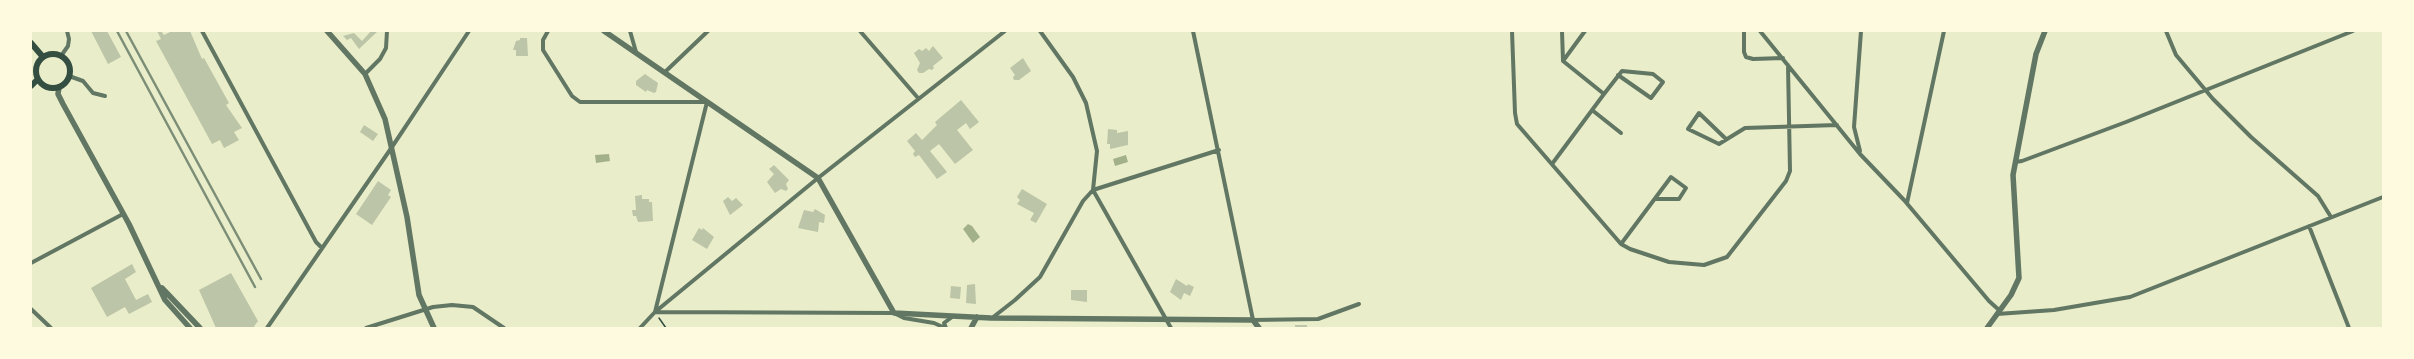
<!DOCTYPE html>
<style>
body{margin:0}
#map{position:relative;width:2414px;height:359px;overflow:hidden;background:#e9edc9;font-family:"Roboto Condensed",sans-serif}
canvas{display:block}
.frame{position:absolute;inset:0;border:32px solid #fefae0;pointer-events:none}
</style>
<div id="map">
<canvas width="2414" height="359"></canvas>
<div class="frame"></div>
</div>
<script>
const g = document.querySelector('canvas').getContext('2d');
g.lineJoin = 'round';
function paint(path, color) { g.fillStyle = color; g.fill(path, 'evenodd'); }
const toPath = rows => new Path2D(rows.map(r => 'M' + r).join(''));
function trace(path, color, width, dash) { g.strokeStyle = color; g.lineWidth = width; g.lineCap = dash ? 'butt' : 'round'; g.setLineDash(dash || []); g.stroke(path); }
const water = toPath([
 [609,154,610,161,596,163,595,155],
 [1126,155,1128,162,1115,166,1113,159],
 [968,224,972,226,980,237,973,243,963,229]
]);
const building = toPath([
 [91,31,107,31,121,57,108,64],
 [157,31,161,31,164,35,172,31,190,31,202,59,204,58,229,103,226,105,242,128,234,132,239,140,224,148,220,140,212,144,156,41,161,39],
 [371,31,378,31,359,49,351,38,347,40,343,36,354,33,362,41],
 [520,38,527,38,528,56,516,56,516,50,513,50,516,41,520,40],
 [933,46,943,58,933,66,934,68,932,70,929,69,923,73,919,73,917,70,920,63,914,53,919,49,922,51,926,48,929,51],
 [1023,58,1031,71,1019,80,1014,80,1013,77,1015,75,1010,68],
 [645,74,658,83,656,92,654,93,647,90,646,92,636,85,636,81],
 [961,100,979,122,970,129,966,123,957,130,973,150,955,164,939,144,930,151,947,172,937,179,919,155,915,157,913,154,915,151,907,141,916,133,922,140,937,125,935,122],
 [364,125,378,134,373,141,360,132],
 [1108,129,1117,130,1117,133,1128,131,1128,145,1110,149,1110,144,1107,144],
 [774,165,789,180,786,184,788,189,786,191,781,189,775,193,767,182,774,174,769,169],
 [378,181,391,190,388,195,391,197,372,225,356,214],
 [1022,189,1047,204,1036,223,1030,220,1034,213,1017,204,1020,200,1017,197],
 [642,195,642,199,649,199,649,202,652,202,653,221,638,222,636,216,633,216,632,210,636,210,635,196],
 [728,197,732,201,736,198,743,205,730,215,723,201],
 [815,209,825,215,824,223,819,222,818,232,798,228,804,210,813,212],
 [699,228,702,230,703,228,714,237,707,249,692,240],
 [132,264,136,272,125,279,136,300,148,294,152,302,129,314,125,307,107,317,91,288],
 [231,273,258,321,253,328,216,328,199,290],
 [1176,279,1187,286,1188,284,1194,287,1190,296,1184,293,1181,300,1170,292],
 [975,284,976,304,966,303,967,285],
 [951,286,961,287,960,299,950,298],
 [1071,290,1087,290,1087,302,1071,300],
 [1295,325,1307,325,1307,328,1295,328]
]);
const path = toPath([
 [659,318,666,328]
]);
const minor = toPath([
 [202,31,316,242,322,248],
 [548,31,543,40,543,50,572,96,580,102,707,102,655,312],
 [630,31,636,52],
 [860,31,918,98],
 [1193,31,1253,320,1318,319,1359,304],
 [1512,31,1515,113,1517,124,1621,244,1630,249,1669,262,1704,265,1727,257,1786,181,1790,171,1788,65],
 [1562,31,1563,61],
 [1744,31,1744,52,1746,57,1753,59,1783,58],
 [1760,31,1860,154,1904,200,1989,301,1999,310],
 [2166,31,2176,55,2213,99,2251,137,2318,196,2331,217],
 [61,56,68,46,69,39,67,31],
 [665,72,708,31],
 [365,74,380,59,386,48,387,31],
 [69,76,83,81,93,93,105,96],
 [1604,94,1622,71,1653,74,1663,82,1651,98,1618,75],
 [1592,110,1621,133],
 [1726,139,1699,113,1688,129,1719,144,1745,128,1837,125],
 [1860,151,1854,127,1861,31],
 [2015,162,2022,161,2126,122,2353,31],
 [1552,164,1604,94,1563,61,1585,31],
 [1093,190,1171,328],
 [1093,190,1219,150],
 [1907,203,1944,31],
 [2309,226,2349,328],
 [1621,244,1671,177,1686,188,1679,199,1656,199],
 [31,263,123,214],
 [31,309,51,328],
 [655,312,894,313,904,318,934,323,945,328],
 [1997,314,2054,310,2130,297,2383,197],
 [992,318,1015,300,1040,277,1083,201,1093,190,1097,151,1086,103,1073,77,1040,31],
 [267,328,392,147,469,31],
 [366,328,433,307,452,305,473,307,504,328],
 [640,328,655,312,818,178,1005,31],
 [946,328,944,323,952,317]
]);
const tertiary = toPath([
 [327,31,365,74,385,119,407,217,419,295,434,328],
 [604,31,818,178,894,313,991,318,1253,320,1259,328],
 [59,87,58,94,63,104,129,224,165,300,190,328],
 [162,288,200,328],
 [971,328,977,317],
 [1987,328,2011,295,2019,278,2013,175,2036,54,2045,31]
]);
const secondary = toPath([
 [31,43,43,57],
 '36 71a17 17 0 1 1 34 0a17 17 0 1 1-34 0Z',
 [31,86,38,79]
]);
const rail = toPath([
 [117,31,255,287],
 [126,31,261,279]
]);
paint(water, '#a3b18a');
paint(building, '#bcc5a7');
trace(path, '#344e41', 1.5);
trace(minor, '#617663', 4);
trace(tertiary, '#617663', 5.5);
trace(secondary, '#344e41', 6);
trace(rail, '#7c8e77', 2.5);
</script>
